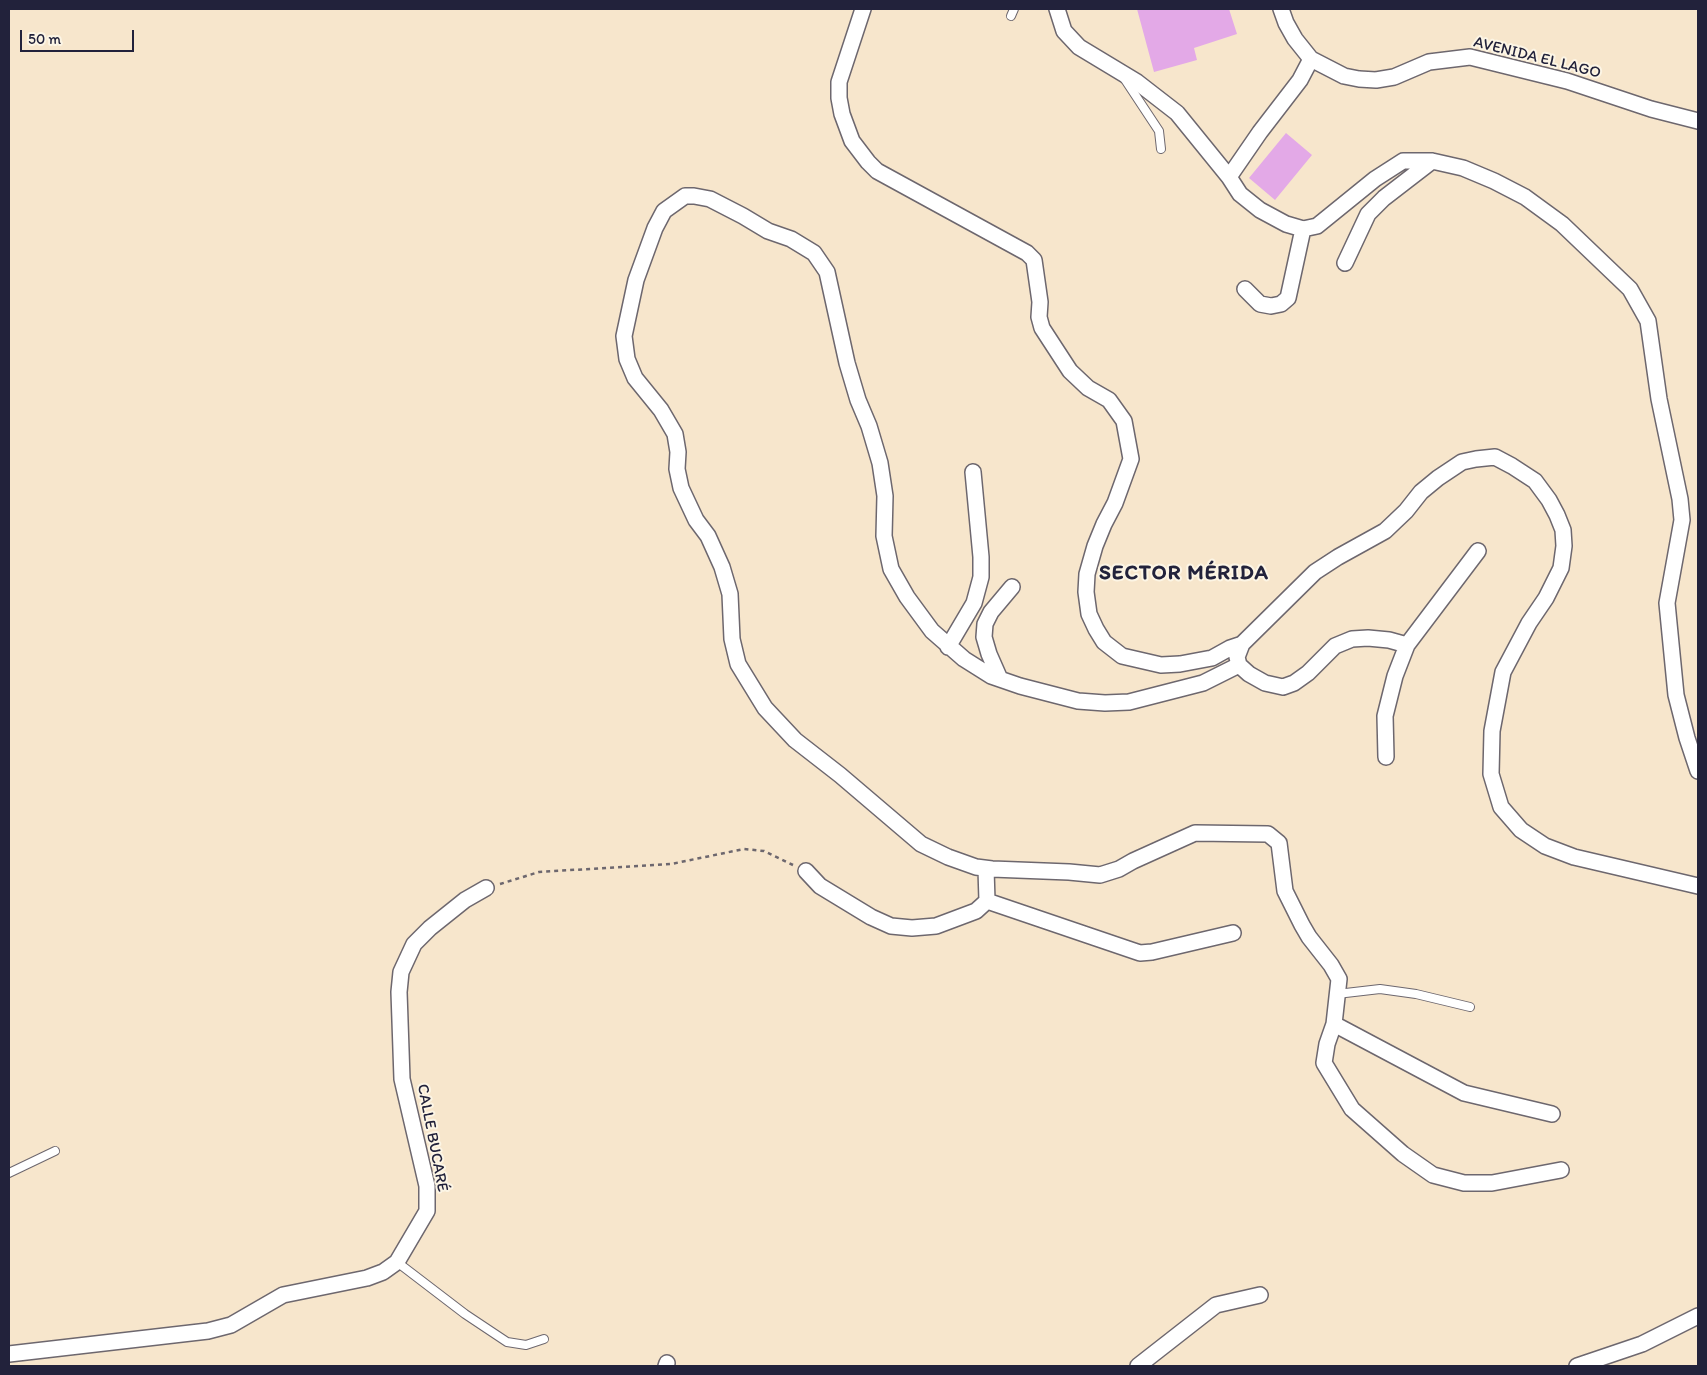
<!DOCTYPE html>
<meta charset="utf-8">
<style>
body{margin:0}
#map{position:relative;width:1707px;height:1375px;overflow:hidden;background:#f7e6cc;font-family:Itim,sans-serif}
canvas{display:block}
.frame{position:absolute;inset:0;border:10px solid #22223b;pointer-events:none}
.scale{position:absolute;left:20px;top:30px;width:114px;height:22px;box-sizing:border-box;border:2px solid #22223b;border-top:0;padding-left:6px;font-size:15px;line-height:18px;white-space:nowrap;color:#22223b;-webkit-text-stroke:4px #fcf5e5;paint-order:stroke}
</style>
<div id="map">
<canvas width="1707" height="1375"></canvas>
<div class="frame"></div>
<div class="scale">50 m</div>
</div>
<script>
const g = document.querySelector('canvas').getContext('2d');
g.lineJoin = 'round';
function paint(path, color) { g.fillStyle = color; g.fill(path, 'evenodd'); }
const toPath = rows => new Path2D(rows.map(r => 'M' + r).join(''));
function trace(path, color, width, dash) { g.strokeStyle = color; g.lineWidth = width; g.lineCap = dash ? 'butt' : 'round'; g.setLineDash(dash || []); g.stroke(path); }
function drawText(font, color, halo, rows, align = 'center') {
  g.font = font + ' Itim,sans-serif'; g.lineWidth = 4; g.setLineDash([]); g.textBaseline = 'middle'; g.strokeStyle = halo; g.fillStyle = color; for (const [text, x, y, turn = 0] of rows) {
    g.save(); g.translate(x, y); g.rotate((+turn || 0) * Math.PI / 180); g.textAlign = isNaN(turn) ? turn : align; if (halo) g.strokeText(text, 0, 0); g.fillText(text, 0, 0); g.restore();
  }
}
const building = toPath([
 [1137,9,1229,9,1237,34,1194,48,1197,60,1154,72],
 [1286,133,1312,155,1275,200,1249,178]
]);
const path = toPath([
 [500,884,539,872,671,864,744,849,764,851,793,865]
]);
const lane = toPath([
 [1011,16,1014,9],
 [1124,78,1159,131,1161,149],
 [1337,994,1380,989,1416,994,1470,1007],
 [9,1173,55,1151],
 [397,1262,465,1314,507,1342,526,1345,544,1339]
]);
const street = toPath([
 [863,9,839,82,839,98,842,114,852,141,868,162,877,171,1027,253,1034,260,1040,302,1039,317,1042,328,1070,371,1088,388,1109,400,1124,421,1131,459,1115,503,1104,524,1095,546,1087,574,1086,592,1089,614,1096,629,1104,642,1122,656,1161,665,1180,664,1212,658,1230,648,1242,644],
 [1057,9,1064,31,1079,47,1137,82,1177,113,1229,177,1240,194,1260,210,1286,224,1303,229,1317,226,1375,179,1403,161,1432,161,1463,168,1494,181,1525,197,1562,224,1630,289,1648,321,1659,399,1680,499,1682,520,1667,603,1676,695,1687,738,1698,771],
 [1281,9,1286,23,1295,39,1311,59,1344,76,1359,79,1376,80,1394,77,1429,62,1470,57,1567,81,1651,109,1698,121],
 [1229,177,1260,132,1300,80,1311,59],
 [1345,263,1368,214,1384,198,1432,161],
 [1245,289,1260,304,1271,306,1281,304,1288,298,1303,229],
 [1407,645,1478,551],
 [948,647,974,603,981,577,981,557,973,472],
 [1239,665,1203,683,1129,702,1105,703,1078,701,1020,686,991,676,964,659,932,631,907,597,891,569,884,536,885,496,880,463,869,426,858,400,847,363,827,272,814,253,791,239,768,231,743,216,710,199,694,196,685,196,664,211,655,228,636,280,624,336,627,359,635,378,661,410,675,434,678,452,677,469,681,488,696,520,708,536,722,567,730,594,732,639,738,664,765,708,795,740,840,775,921,844,948,857,976,867,992,869,1069,872,1100,875,1119,869,1133,861,1195,833,1268,834,1279,843,1285,891,1302,925,1309,937,1331,965,1339,979,1334,1024,1464,1093,1552,1114],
 [1000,679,989,654,984,637,985,624,991,612,1012,587],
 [1386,757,1385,716,1395,676,1407,645,1389,640,1368,638,1352,639,1335,646,1308,673,1294,683,1283,687,1265,683,1249,674,1239,665,1237,657,1242,644,1315,572,1338,557,1385,531,1406,511,1421,492,1438,478,1462,462,1476,459,1495,457,1512,466,1535,481,1549,500,1557,515,1563,530,1564,546,1561,568,1546,598,1529,623,1503,672,1492,731,1491,774,1501,807,1521,830,1545,846,1574,857,1698,886],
 [806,871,820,886,871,917,891,926,912,928,936,926,976,911,987,901,986,869],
 [987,901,1140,953,1152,952,1233,933],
 [1334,1024,1327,1044,1324,1063,1352,1109,1403,1154,1433,1175,1464,1183,1492,1183,1561,1170],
 [9,1354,208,1331,231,1325,283,1295,367,1278,383,1272,397,1262,427,1211,427,1186,402,1079,399,992,401,972,414,944,430,928,465,900,486,888],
 [666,1366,667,1363],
 [1138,1366,1216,1305,1260,1295],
 [1577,1366,1642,1344,1698,1316]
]);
const streetNames = [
 ["AVENIDA EL LAGO",1537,58,14],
 ["CALLE BUCARÉ",432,1138,79]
];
const districtNames = [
 ["SECTOR MÉRIDA",1184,574]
];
paint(building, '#e3a9e7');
trace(lane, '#6d676e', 10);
trace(street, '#6d676e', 18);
trace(path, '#6d676e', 2.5, [4, 4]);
trace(lane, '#fff', 8);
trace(street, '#fff', 15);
drawText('16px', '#22223b', '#fcf5e5', streetNames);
g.letterSpacing = '1px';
drawText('bold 21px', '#22223b', '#fcf5e5', districtNames);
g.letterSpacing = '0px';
</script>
